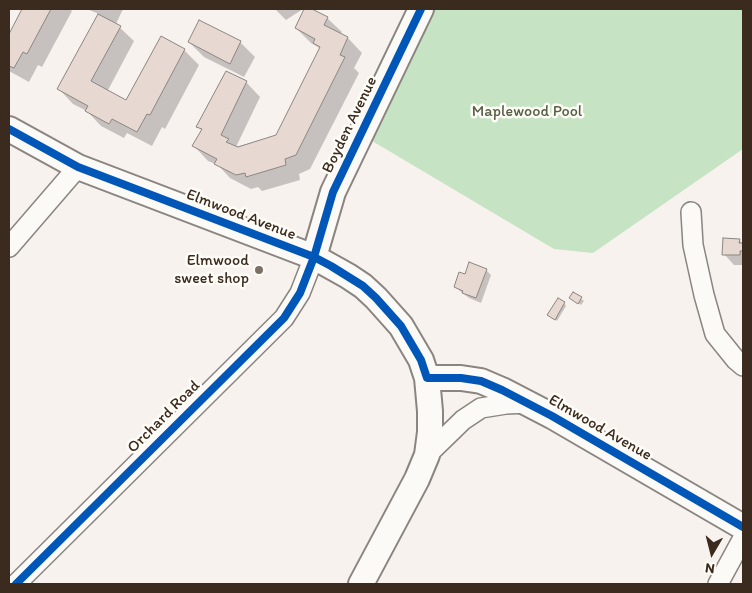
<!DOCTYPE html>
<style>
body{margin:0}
#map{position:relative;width:752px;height:593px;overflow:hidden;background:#f8f2ee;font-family:Itim,sans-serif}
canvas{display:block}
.frame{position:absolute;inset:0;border:10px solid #3b2a1e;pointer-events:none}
.north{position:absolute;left:687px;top:528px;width:50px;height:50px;-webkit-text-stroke:4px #fdfcf7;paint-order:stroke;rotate:188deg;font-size:14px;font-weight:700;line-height:20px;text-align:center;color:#3b2a1e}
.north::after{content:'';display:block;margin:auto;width:18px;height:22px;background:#3b2a1e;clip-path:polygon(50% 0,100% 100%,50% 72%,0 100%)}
</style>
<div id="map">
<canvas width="752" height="593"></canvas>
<div class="frame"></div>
<div class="north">N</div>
</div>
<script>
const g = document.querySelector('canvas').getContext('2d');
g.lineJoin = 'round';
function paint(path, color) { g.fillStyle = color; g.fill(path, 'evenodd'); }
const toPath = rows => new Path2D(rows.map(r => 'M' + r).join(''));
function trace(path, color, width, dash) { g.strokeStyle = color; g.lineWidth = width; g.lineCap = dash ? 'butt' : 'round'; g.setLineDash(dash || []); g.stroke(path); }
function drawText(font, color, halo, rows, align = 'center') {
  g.font = font + ' Itim,sans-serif'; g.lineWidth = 5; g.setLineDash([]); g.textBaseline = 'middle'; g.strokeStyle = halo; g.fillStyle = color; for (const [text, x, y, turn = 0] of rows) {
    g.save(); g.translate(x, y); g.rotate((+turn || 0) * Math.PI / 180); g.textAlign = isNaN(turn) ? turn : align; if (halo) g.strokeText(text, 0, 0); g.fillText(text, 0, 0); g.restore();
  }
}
const green = toPath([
 [421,9,743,9,743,149,593,253,554,249,357,132]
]);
const shadow = toPath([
 [24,9,69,9,72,11,42,67,38,65,29,82,9,71,9,37],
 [87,9,123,9,116,24,134,41,107,92,127,102,161,38,184,50,199,65,165,129,162,127,152,146,127,133,124,138,101,126,87,111,73,104,59,89,99,14],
 [275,9,303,9,286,20],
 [306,9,309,9,327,18,342,32,340,35,348,38,362,53,354,68,359,73,310,169,299,174,300,180,262,191,258,187,251,189,230,178,218,165,208,161,194,146,202,131,198,126,246,82,260,97,236,147,276,136,321,49,311,43,296,28],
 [189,42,240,42,255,57,244,77,204,57],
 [739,240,743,244,743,265,734,265,724,254],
 [486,270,491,275,481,303,469,298,455,287,465,276],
 [573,293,584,301,581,305,573,300],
 [564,303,566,306,557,321,551,317]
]);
const building = toPath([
 [22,9,51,9,27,54,23,52,14,68,9,66,9,34,22,9],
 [304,9,312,9,328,17,324,25,348,37,340,55,345,57,296,155,285,159,286,165,246,177,245,173,236,175,214,164,217,159,192,146,202,129,196,127,226,71,247,81,221,135,229,139,226,142,238,147,276,135,320,47,313,43,315,39,295,28,304,9],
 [98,14,121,26,91,81,126,100,161,36,185,49,150,115,147,114,137,132,112,119,109,124,85,111,88,106,57,89,98,14],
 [199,20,241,41,230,64,188,42,199,20],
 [723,238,740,239,739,243,743,243,743,251,740,251,740,255,722,255,723,238],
 [469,262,487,269,476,298,462,293,463,291,454,287,459,272,465,274,469,262],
 [573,292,582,297,578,304,569,298,573,292],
 [558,298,565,302,555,320,547,315,558,298]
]);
const minor = toPath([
 [691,212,693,245,704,295,715,334,736,360,743,366],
 [9,247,78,167],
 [427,455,463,420,481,408,506,404,529,403],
 [16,584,284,318,300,293,314,257],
 [718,584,743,538]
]);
const tertiary = toPath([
 [9,129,78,167,314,257,348,276,363,286,376,298,401,326,421,360,427,378,430,411,430,432,427,455,417,479,361,584],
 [314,257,333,192,421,9],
 [427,378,461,378,481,381,502,390,552,416,743,527]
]);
const cycleway = toPath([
 [9,129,78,167,314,257,331,266,363,286,376,298,401,326,421,360,427,378,461,378,481,381,502,390,552,416,743,527],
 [16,584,284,318,300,293,314,257,333,192,421,9]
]);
const markers = [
 [259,270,5,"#7d7067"]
];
const parkNames = [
 ["Maplewood Pool",527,112]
];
const streetNames = [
 ["Boyden Avenue",350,125,-64],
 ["Elmwood Avenue",241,215,21],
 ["Orchard Road",164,417,-45],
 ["Elmwood Avenue",600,428,30]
];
const poiNames = [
 ["Elmwood",249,261],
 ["sweet shop",249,279]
];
paint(green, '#c6e4c3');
paint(shadow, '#0003');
paint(building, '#e7d9d2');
trace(building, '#8b8581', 1);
trace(minor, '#8b8581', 22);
trace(tertiary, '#8b8581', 28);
trace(minor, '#fbfaf7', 19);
trace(tertiary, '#fbfaf7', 24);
trace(cycleway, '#0057b8', 8);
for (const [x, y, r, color] of markers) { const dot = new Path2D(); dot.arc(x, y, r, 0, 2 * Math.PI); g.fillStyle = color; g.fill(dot); trace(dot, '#fdfcf7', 2); }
drawText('16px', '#585f45', '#fdfcf7', parkNames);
drawText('16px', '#3b2a1e', '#fdfcf7', streetNames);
drawText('16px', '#3b2a1e', '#fdfcf7', poiNames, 'right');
</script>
